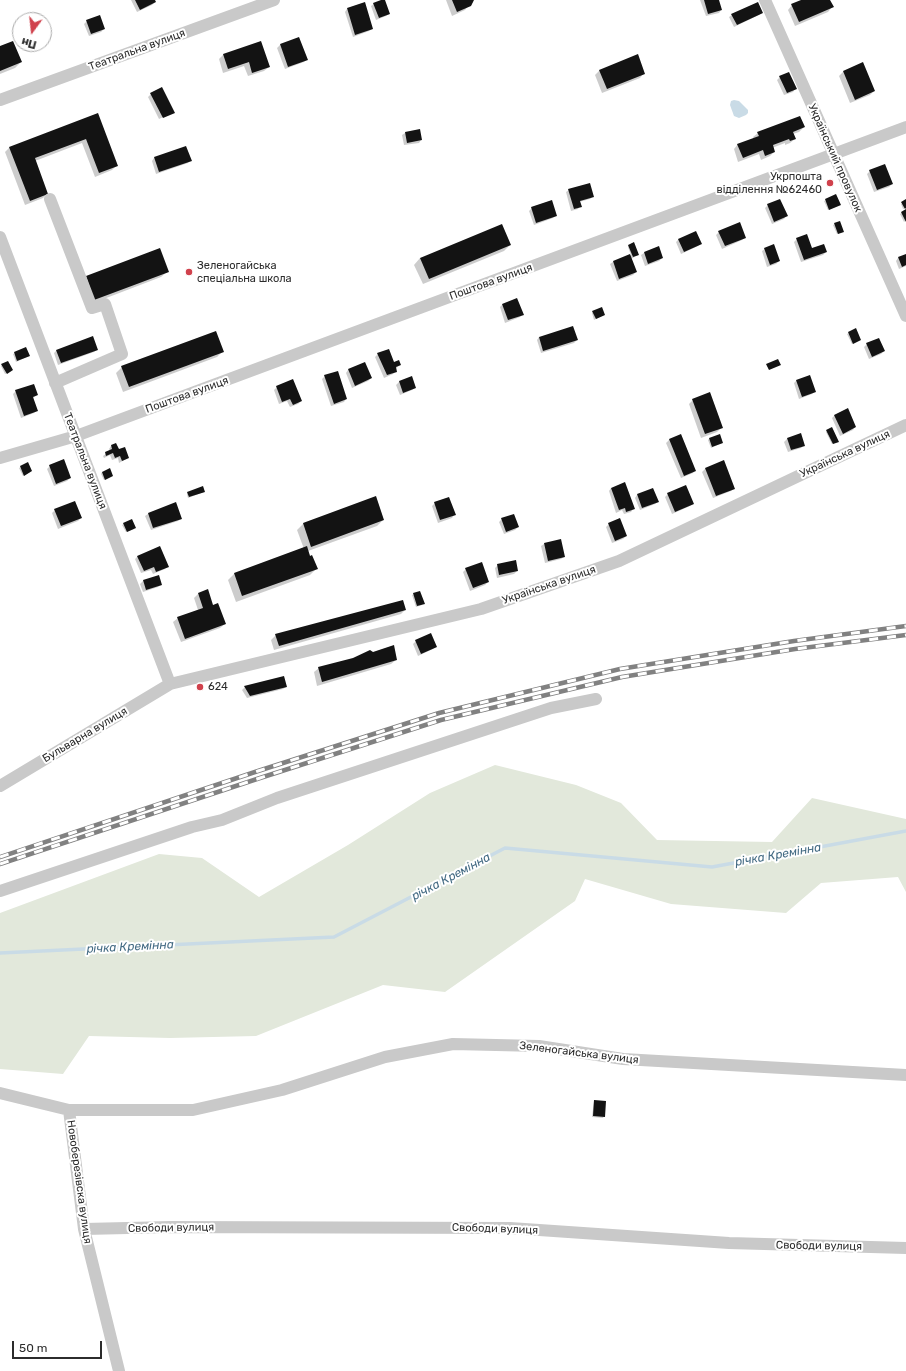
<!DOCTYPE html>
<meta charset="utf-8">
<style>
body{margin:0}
#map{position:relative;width:906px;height:1371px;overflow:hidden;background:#fff;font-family:Rubik,sans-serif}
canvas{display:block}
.north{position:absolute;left:12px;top:12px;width:40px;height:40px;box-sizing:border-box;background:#fff;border:1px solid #ababab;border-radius:50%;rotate:195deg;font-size:11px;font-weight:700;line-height:16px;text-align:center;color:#2c2c2c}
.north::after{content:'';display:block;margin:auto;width:14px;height:18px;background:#d0414c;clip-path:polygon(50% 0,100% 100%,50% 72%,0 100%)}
.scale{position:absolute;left:12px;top:1341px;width:90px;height:18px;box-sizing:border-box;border:2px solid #2c2c2c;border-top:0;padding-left:5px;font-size:12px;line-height:14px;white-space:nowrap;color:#2c2c2c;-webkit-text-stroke:3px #fff;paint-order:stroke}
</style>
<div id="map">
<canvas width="906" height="1371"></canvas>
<div class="north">Пн</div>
<div class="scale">50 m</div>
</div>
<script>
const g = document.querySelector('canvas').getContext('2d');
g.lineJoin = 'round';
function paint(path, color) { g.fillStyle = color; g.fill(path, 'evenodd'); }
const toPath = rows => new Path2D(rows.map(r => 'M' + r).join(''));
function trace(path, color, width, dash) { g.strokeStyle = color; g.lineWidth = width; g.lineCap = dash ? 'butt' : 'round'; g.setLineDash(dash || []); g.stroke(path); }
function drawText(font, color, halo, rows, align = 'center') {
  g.font = font + ' Rubik,sans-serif'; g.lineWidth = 4; g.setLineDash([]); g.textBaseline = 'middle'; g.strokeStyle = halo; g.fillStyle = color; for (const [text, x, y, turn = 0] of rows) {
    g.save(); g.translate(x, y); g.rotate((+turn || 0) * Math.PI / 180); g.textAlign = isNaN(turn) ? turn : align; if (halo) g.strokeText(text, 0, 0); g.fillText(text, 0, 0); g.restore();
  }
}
const green = toPath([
 [495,765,576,785,621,803,657,840,772,842,812,798,906,819,906,892,898,877,821,883,786,913,671,904,585,879,575,901,445,992,383,985,256,1036,170,1038,89,1036,63,1074,0,1069,0,913,159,854,202,858,259,897,348,845,430,793]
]);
const water = toPath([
 [734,100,739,101,748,110,748,113,746,115,739,118,734,116,730,105,731,101]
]);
const shadow = toPath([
 [131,0,154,0,155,2,152,5,137,12],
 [384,0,389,14,386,16,376,20,371,6,374,4],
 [446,0,473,0,465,10,452,16],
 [700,0,718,0,721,10,719,13,706,16],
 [804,0,829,0,832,7,828,12,795,26,788,10,792,5],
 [347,9,372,29,369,31,353,37,345,12],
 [762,13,759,15,734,27,729,17,732,15],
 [87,21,104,29,101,32,89,36,84,24],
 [299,38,307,59,304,62,285,69,277,48,280,45],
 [261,43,269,67,264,71,248,76,244,66,223,73,219,59,223,55],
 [0,47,21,62,15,68,0,74],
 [637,56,644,73,640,78,602,93,595,75,599,71],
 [863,64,874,91,870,95,850,103,839,76,843,72],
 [780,77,795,89,793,92,784,95,777,80],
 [151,94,172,113,159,119,148,97],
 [97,114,117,165,112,170,95,177,82,143,35,161,47,194,43,198,25,205,5,152,9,148],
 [804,127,799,132,793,134,795,139,790,143,785,145,785,143,772,148,774,152,770,156,761,160,759,154,738,162,734,149,738,144,754,139,753,137,758,133],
 [405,133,421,140,419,143,404,145,402,135],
 [154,158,190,160,188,163,156,174,152,161],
 [870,171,892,184,889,187,874,192,867,174],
 [569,190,593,196,590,199,579,202,580,206,578,209,571,211,566,192],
 [836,196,840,205,828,210,824,201],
 [906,201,906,208,903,209,901,204],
 [768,205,786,216,784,219,772,224,765,208],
 [532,208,556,215,553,218,534,225,529,211],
 [906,210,906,220,904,222,900,214],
 [839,222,842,232,837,234,833,225],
 [719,232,745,237,742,240,722,249,716,235],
 [679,239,701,243,698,246,681,254,676,242],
 [797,239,811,249,826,252,823,255,801,262,794,242],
 [510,245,504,251,423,284,414,265,420,258],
 [629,245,638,255,631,259,636,272,633,275,617,281,610,264,613,262,631,255,628,247],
 [658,248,662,258,659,261,645,266,641,255,644,253],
 [765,249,779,261,776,264,767,267,762,251],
 [906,255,906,266,899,269,896,261,898,258],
 [168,271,161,277,88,305,80,283],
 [502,305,522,315,520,317,505,323,500,307],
 [593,312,604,315,594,320,592,313],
 [849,333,860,340,852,344,847,334],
 [539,337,577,340,574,343,541,353,537,340],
 [867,344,884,351,881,354,869,359,864,347],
 [26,348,29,356,16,362,13,354],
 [57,350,97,350,94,352,58,365,54,353],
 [223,351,217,357,123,392,116,373,122,367],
 [378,354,400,365,395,369,396,371,393,374,384,378,375,357],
 [364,363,371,378,368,381,352,388,346,373,348,370],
 [2,365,11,371,5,374,1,366],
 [325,376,346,399,344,402,331,406,322,379],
 [411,377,415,388,412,390,400,395,396,385,399,382],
 [797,380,815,391,812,394,799,399,794,383],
 [277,387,301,401,298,404,290,407,287,401,279,404,274,390],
 [16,391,37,395,33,398,37,410,34,413,21,418,13,394],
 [693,400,722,427,717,432,701,438,689,404],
 [835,415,855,427,853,430,840,436,832,418],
 [827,431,836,442,832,444,826,432],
 [681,435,695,470,693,473,681,478,666,443,669,440],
 [800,435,804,445,801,448,788,452,784,442,787,439],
 [709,439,722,443,711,448,708,440],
 [111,446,118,451,128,458,119,463,118,458,112,460,110,455,104,458,103,456,110,451,109,449],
 [723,462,734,488,731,491,713,498,702,472,705,469],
 [27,464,30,472,23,476,19,468],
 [50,466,70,478,67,481,54,486,47,469],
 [102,472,112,476,104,480,101,474],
 [611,488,633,509,631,512,624,514,622,510,616,513,609,491],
 [653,489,658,502,655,504,640,510,635,498,637,495],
 [188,492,204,492,188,498,187,494],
 [668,494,693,504,690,506,672,514,665,497],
 [375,498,383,520,377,526,308,551,316,569,310,575,236,602,228,580,234,574,304,549,297,530,303,524],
 [435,503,454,515,452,518,438,523,432,506],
 [176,504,181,519,178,521,151,530,145,516,148,514],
 [55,510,81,518,78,521,58,529,52,513],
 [502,519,518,527,515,530,504,534,499,522],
 [124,524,134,529,126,532,122,525],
 [609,524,626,536,623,539,612,543,606,527],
 [544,544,564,557,561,559,545,563,541,546],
 [138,556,167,566,165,569,153,574,151,570,141,573,135,559],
 [498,565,517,571,514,574,497,578,495,568],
 [466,569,488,582,485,585,470,591,463,572],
 [158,576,161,585,158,587,143,592,140,584,143,581],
 [420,592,422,605,416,607,412,595],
 [198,594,225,624,220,628,181,642,173,622,178,618,198,610,194,598],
 [405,610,401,614,274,650,271,640,276,635],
 [416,641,436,647,433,649,418,656,413,644],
 [396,660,391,664,317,686,314,672,319,668],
 [284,677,286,687,283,689,247,698,242,690,245,687],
 [594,1101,604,1116,603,1118,592,1117]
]);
const stream = toPath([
 [0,953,334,937,505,848,712,867,906,831]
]);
const building = toPath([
 [135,0,155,0,156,2,140,10],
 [381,0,385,0,390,14,379,18,373,3],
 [452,0,474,0,471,6,457,12],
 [704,0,719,0,722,10,708,14],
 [801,0,830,0,834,7,799,22,791,4],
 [365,2,373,29,355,35,347,8],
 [758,2,763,13,737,25,731,14],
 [100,15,105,29,91,34,86,20],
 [299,37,308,60,288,67,280,44],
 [13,41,22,62,0,71,0,46],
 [261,41,270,67,252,73,249,62,228,69,223,54],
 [638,54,645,74,607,89,599,70],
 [863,62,875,91,855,100,843,71],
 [789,72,797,89,787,93,779,76],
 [162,87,175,113,163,118,150,93],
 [98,113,118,166,99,173,86,139,35,158,48,194,30,201,9,147],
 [800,116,805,127,793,132,796,139,790,141,789,139,773,145,775,152,765,156,763,150,743,158,737,144,759,136,757,132],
 [420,129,422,140,407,143,405,132],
 [186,146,192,161,159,172,154,157],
 [885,164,893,184,877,190,869,170],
 [590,183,594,197,580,201,582,207,574,209,568,189],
 [836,194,841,205,829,210,825,199],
 [780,199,788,216,774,222,767,204],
 [906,199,906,208,905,209,901,202],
 [552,200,557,216,536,223,531,207],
 [906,209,906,222,901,212],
 [840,221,844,232,838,234,834,223],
 [740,222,746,238,725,246,718,231],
 [502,224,511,245,429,279,420,258],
 [696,231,702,244,684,252,678,239],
 [807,234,812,248,824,244,827,252,804,260,796,238],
 [634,242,639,255,633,257,628,245],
 [774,244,780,261,770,265,764,248],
 [659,246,663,258,648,264,644,252],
 [160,248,169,272,94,300,86,276],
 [630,254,637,272,619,279,613,261],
 [906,254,906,265,902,267,898,257],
 [517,298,524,315,508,320,502,304],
 [602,307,605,315,596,319,592,311],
 [573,326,578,340,543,351,539,337],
 [856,328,861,340,853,344,848,332],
 [216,331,224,352,129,387,121,366],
 [93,336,98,350,61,363,56,350],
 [879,338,885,351,872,357,866,343],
 [26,347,30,356,17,361,14,352],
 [389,349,394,362,399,360,401,365,396,367,397,372,387,375,377,353],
 [778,359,781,365,769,370,766,364],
 [8,361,13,370,7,374,1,364],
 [365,362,372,378,355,386,348,369],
 [338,371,347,399,334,404,324,375],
 [810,375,816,392,802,397,796,380],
 [412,376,416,388,403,393,399,381],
 [293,379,302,401,293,405,290,399,282,402,276,386],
 [34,384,38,395,33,397,38,411,24,416,15,390],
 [710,392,723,428,705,434,692,399],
 [848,408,856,427,843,434,834,415],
 [832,427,839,442,833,444,826,430],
 [801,433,805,446,791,450,787,438],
 [681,434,696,471,684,476,669,439],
 [720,434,723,443,712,447,709,438],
 [116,443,119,449,125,447,129,458,122,461,120,456,115,458,113,453,106,456,105,452,112,449,111,445],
 [64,459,71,478,56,484,49,465],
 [724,460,735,489,716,496,705,468],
 [28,462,32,471,24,476,20,466],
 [110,468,113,476,105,480,102,472],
 [625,482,635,509,626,512,625,508,619,510,611,488],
 [686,485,694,504,675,512,667,493],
 [203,486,205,492,189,497,187,492],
 [653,488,659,502,642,508,637,494],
 [376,496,384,520,311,547,303,523],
 [449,497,456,515,440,520,434,502],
 [75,501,82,518,61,526,54,509],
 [176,502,182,519,153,528,148,513],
 [514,514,519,527,506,532,501,518],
 [620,518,627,536,615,541,608,523],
 [132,519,136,528,127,532,123,523],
 [561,539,565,557,548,561,544,543],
 [160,546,169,567,156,572,154,567,144,571,137,556],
 [307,546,310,556,312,555,318,569,242,596,234,573],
 [516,560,518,571,499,575,497,564],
 [482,562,489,582,473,588,465,568],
 [159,575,162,585,146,590,143,580],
 [208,589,213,605,218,603,226,624,185,639,177,617,203,608,198,593],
 [420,591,425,604,417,606,413,593],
 [403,600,406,610,279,646,275,634],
 [431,633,437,647,421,654,415,640],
 [394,645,397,660,322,682,318,667,353,658,370,650,373,652],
 [284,676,287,687,250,696,244,686],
 [594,1100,606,1101,605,1117,593,1116]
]);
const minor = toPath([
 [765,0,906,316],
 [0,100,274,0],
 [50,199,92,308,105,304,122,354,55,383],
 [0,237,170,684],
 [0,458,76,436,906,127],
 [0,786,170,684,481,609,619,561,906,425],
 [0,891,192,827,222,820,277,798,551,708,596,699],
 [0,1093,69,1110,193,1110,282,1090,385,1057,453,1044,539,1046,623,1059,906,1075],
 [69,1110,84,1229,119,1371],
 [84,1229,171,1227,510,1228,729,1243,906,1248]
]);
const rail = toPath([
 [0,857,258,771,439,713,620,669,794,641,906,626],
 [0,864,260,778,441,720,622,677,795,649,906,635]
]);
const markers = [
 [830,183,4,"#d0414c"],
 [189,272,4,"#d0414c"],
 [200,687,4,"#d0414c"]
];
const streetNames = [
 ["Театральна вулиця",137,50,-20],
 ["Український провулок",835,158,66],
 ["Поштова вулиця",491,282,-20],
 ["Поштова вулиця",187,395,-20],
 ["Українська вулиця",845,454,-25],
 ["Театральна вулиця",85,461,69],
 ["Українська вулиця",549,585,-19],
 ["Бульварна вулиця",85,735,-31],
 ["Зеленогайська вулиця",579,1053,7],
 ["Новоберезівска вулиця",79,1182,82],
 ["Свободи вулиця",171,1228,-1],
 ["Свободи вулиця",495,1229,2],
 ["Свободи вулиця",819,1246,1]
];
const poiNames = [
 ["Укрпошта",822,177,"right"],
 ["відділення №62460",822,190,"right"],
 ["Зеленогайська",197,266],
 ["спеціальна школа",197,279],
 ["624",208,687]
];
const waterNames = [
 ["річка Кремінна",778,855,-10],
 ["річка Кремінна",451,877,-28],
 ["річка Кремінна",130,947,-3]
];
paint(green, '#e2e8db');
paint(water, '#c9dbe6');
paint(shadow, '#0003');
trace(stream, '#c9dbe6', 3.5);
paint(building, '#131313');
trace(minor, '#c9c9c9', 12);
trace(rail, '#818181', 4.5);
trace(rail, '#fff', 3, [9]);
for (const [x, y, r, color] of markers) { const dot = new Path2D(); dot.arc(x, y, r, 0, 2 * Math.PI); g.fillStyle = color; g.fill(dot); trace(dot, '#fff', 1.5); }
drawText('11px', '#2c2c2c', '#fff', streetNames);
drawText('11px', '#2c2c2c', '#fff', poiNames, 'left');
drawText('italic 12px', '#446b84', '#fff', waterNames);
</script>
